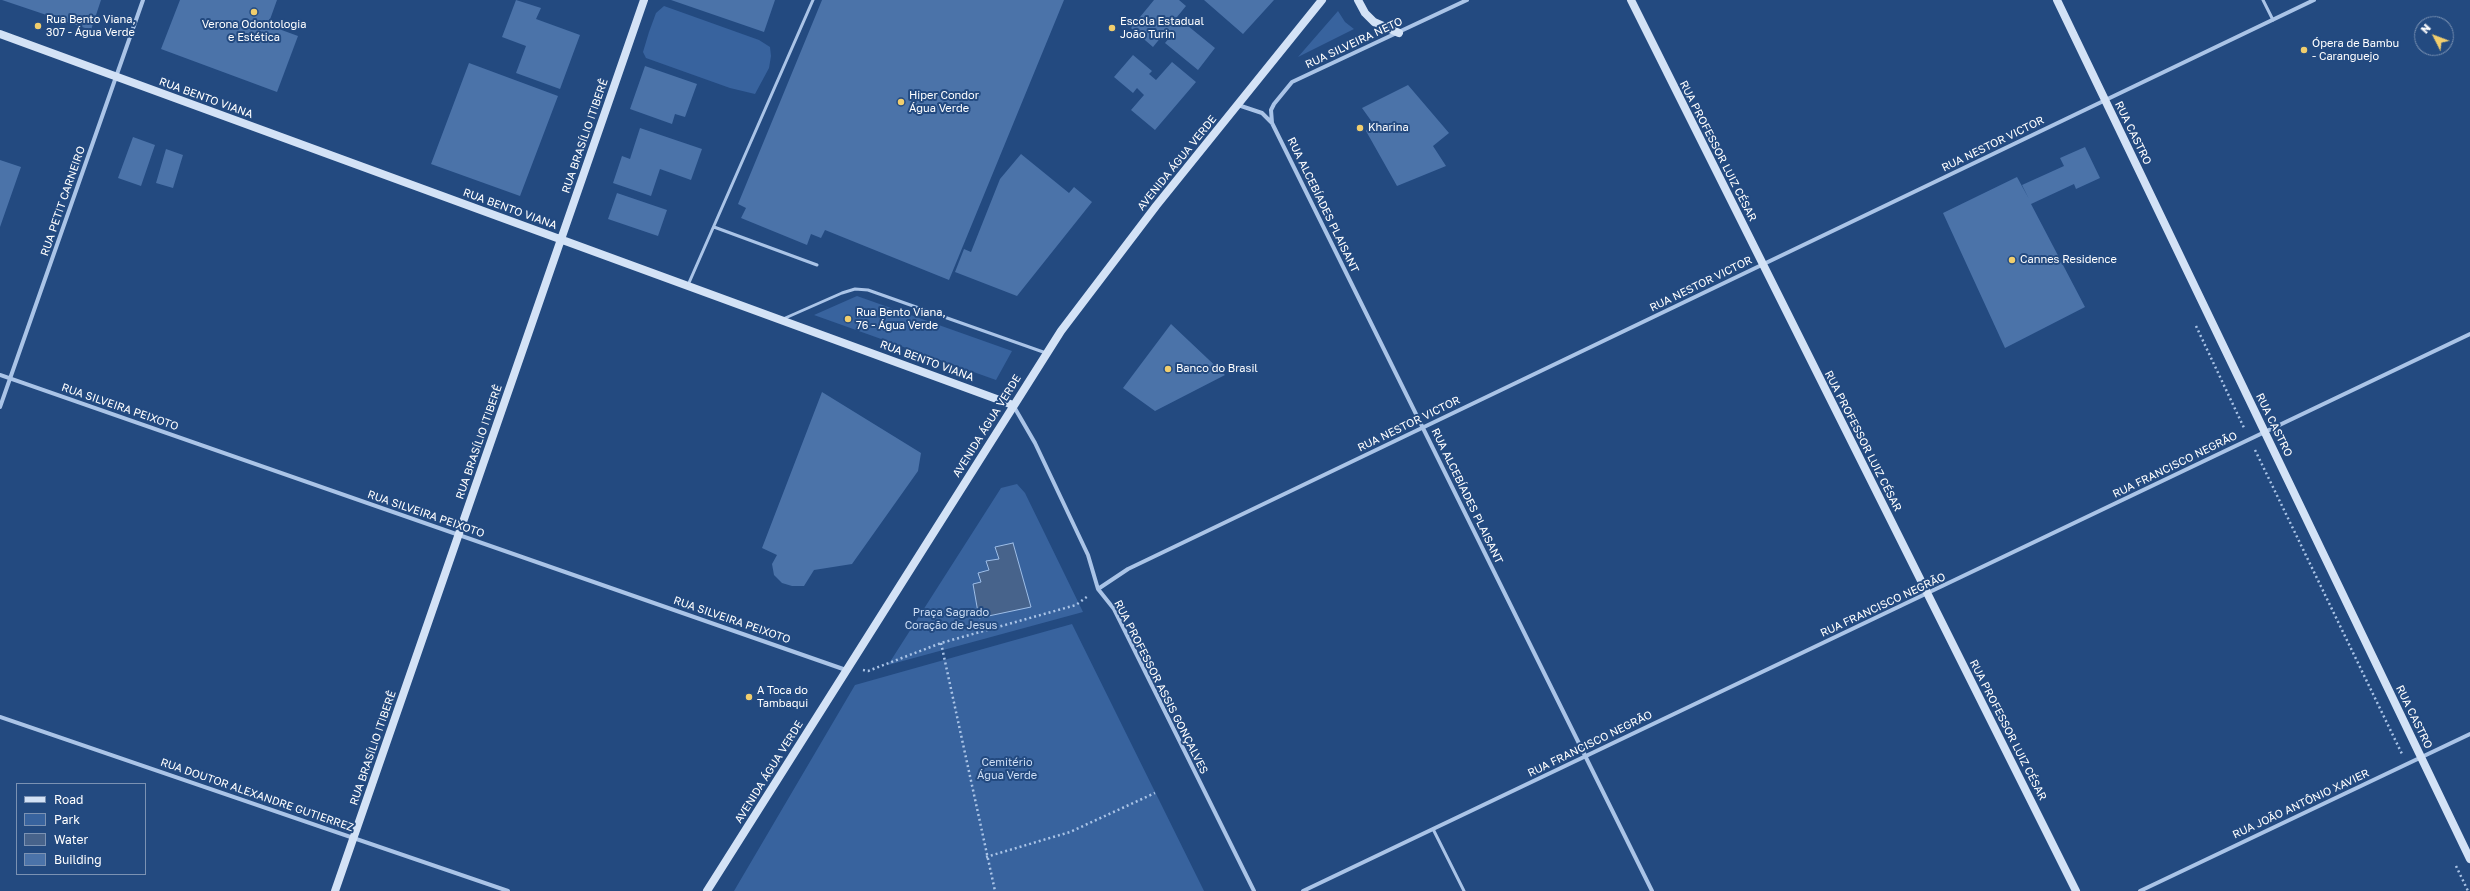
<!DOCTYPE html>
<meta charset="utf-8">
<style>
body{margin:0}
#map{position:relative;width:2470px;height:891px;overflow:hidden;background:#234a80;font-family:"Golos Text",sans-serif}
canvas{display:block}
.legend{position:absolute;left:16px;top:783px;width:130px;height:92px;box-sizing:border-box;background:#234a80;border:1px solid #7b92b3;margin:0;padding:5px 7px;list-style:none;font-size:12px;color:#fff}
.legend li{display:flex;align-items:center;gap:8px;height:20px}
.legend b{width:20px;border:1px solid #7b92b3}
.north{position:absolute;left:2414px;top:16px;width:40px;height:40px;box-sizing:border-box;background:#234a80;border:1px solid #7b92b3;border-radius:50%;rotate:312deg;font-size:11px;font-weight:700;line-height:16px;text-align:center;color:#fff}
.north::after{content:'';display:block;margin:auto;width:14px;height:18px;background:#f1ce6d;clip-path:polygon(50% 0,100% 100%,50% 72%,0 100%)}
</style>
<div id="map">
<canvas width="2470" height="891"></canvas>
<ul class="legend">
<li><b style="height:5px;background:#d3e2f6"></b>Road</li>
<li><b style="height:11px;background:#38639e"></b>Park</li>
<li><b style="height:11px;background:#47638b"></b>Water</li>
<li><b style="height:11px;background:#4b73a9"></b>Building</li>
</ul>
<div class="north">N</div>
</div>
<script>
const g = document.querySelector('canvas').getContext('2d');
g.lineJoin = 'round';
function paint(path, color) { g.fillStyle = color; g.fill(path, 'evenodd'); }
const toPath = rows => new Path2D(rows.map(r => 'M' + r).join(''));
function trace(path, color, width, dash) { g.strokeStyle = color; g.lineWidth = width; g.lineCap = dash ? 'butt' : 'round'; g.setLineDash(dash || []); g.stroke(path); }
function drawText(font, color, halo, rows, align = 'center') {
  g.font = font + ' "Golos Text",sans-serif'; g.lineWidth = 4; g.setLineDash([]); g.textBaseline = 'middle'; g.strokeStyle = halo; g.fillStyle = color; for (const [text, x, y, turn = 0] of rows) {
    g.save(); g.translate(x, y); g.rotate((+turn || 0) * Math.PI / 180); g.textAlign = isNaN(turn) ? turn : align; if (halo) g.strokeText(text, 0, 0); g.fillText(text, 0, 0); g.restore();
  }
}
const green = toPath([
 [664,6,759,40,770,47,771,56,769,68,755,94,730,88,646,58,643,52,649,32,656,13],
 [1338,11,1345,22,1354,29,1298,57],
 [857,296,1012,351,996,380,814,315],
 [1017,484,1025,493,1083,612,888,665,1001,488],
 [999,559,979,618,973,584,981,582],
 [1072,624,1204,891,734,891,855,685]
]);
const water = toPath([
 [1013,543,1031,607,979,618,973,584,981,582,978,573,989,570,986,561,999,559,995,547,1013,543]
]);
const building = toPath([
 [2,0,101,0,91,30],
 [180,0,277,0,268,25,298,36,277,92,161,49],
 [516,0,541,8,536,19,580,35,560,89,516,73,526,46,502,37],
 [671,0,775,0,764,32],
 [822,0,1064,0,949,280,825,230,821,238,811,234,807,245,741,218,746,208,738,204],
 [1154,0,1179,0,1186,6,1177,17,1215,48,1198,70,1165,43,1171,36,1166,31,1153,47,1131,28],
 [1204,0,1274,0,1243,34],
 [1133,55,1152,71,1149,74,1156,80,1172,62,1196,82,1155,130,1131,110,1144,95,1137,88,1133,93,1114,77],
 [469,63,558,96,520,196,431,164],
 [645,66,697,84,685,117,675,114,672,124,630,109],
 [1408,85,1449,133,1433,146,1446,166,1397,186,1366,131,1372,122,1362,108],
 [640,128,702,149,691,180,660,169,651,196,613,183,622,156,630,159],
 [133,137,155,145,141,186,118,178],
 [2085,147,2100,178,2076,189,2074,184,2031,204,2085,307,2005,348,1943,213,2017,177,2029,199,2022,185,2064,166,2060,158],
 [166,149,183,155,173,188,156,183],
 [1021,154,1069,193,1074,187,1092,202,1017,296,955,272,964,249,971,252,1000,179],
 [0,160,21,167,0,227],
 [617,193,667,210,658,236,608,219],
 [1171,324,1225,375,1155,411,1123,388],
 [822,392,921,453,918,471,852,564,814,570,804,586,792,586,782,583,774,575,772,564,777,555,762,548]
]);
const path = toPath([
 [2196,326,2245,430],
 [2255,450,2402,754],
 [941,643,995,891],
 [863,670,868,671,941,643,1076,605,1088,596],
 [986,857,1070,832,1155,793],
 [2456,866,2468,891]
]);
const lane = toPath([
 [2263,0,2273,20],
 [714,227,817,265],
 [688,285,813,0],
 [783,319,842,293,855,289,868,290,1046,353],
 [1433,829,1464,891]
]);
const street = toPath([
 [1238,105,1262,113,1272,123,1652,891],
 [1272,123,1271,110,1274,104,1292,82,1467,0],
 [0,375,846,670],
 [1013,405,1035,443,1088,555,1098,589,1114,609,1254,891],
 [0,407,143,0],
 [1098,589,1128,569,2314,0],
 [0,717,508,891],
 [1303,891,2470,334],
 [2140,891,2470,734]
]);
const secondary = toPath([
 [1358,0,1365,13,1374,22,1399,33],
 [1631,0,2076,891],
 [2057,0,2470,859],
 [0,34,1013,405],
 [335,891,644,0],
 [707,891,1061,331,1156,206,1322,0]
]);
const markers = [
 [254,12,4,"#f1ce6d"],
 [38,26,4,"#f1ce6d"],
 [1112,28,4,"#f1ce6d"],
 [2304,50,4,"#f1ce6d"],
 [901,102,4,"#f1ce6d"],
 [1360,128,4,"#f1ce6d"],
 [2012,260,4,"#f1ce6d"],
 [848,319,4,"#f1ce6d"],
 [1168,369,4,"#f1ce6d"],
 [749,697,4,"#f1ce6d"]
];
const poiNames = [
 ["Rua Bento Viana,",46,20],
 ["307 - Água Verde",46,33],
 ["Escola Estadual",1120,22],
 ["João Turin",1120,35],
 ["Verona Odontologia",254,25,"center"],
 ["e Estética",254,38,"center"],
 ["Ópera de Bambu",2312,44],
 ["- Caranguejo",2312,57],
 ["Hiper Condor",909,96],
 ["Água Verde",909,109],
 ["Kharina",1368,128],
 ["Cannes Residence",2020,260],
 ["Rua Bento Viana,",856,313],
 ["76 - Água Verde",856,326],
 ["Banco do Brasil",1176,369],
 ["A Toca do",757,691],
 ["Tambaqui",757,704]
];
const streetNames = [
 ["RUA SILVEIRA NETO",1354,43,-25],
 ["RUA BENTO VIANA",206,98,20],
 ["RUA CASTRO",2133,133,64],
 ["RUA BRASÍLIO ITIBERÊ",585,136,-71],
 ["RUA NESTOR VICTOR",1993,144,-26],
 ["RUA PROFESSOR LUIZ CÉSAR",1718,151,63],
 ["AVENIDA ÁGUA VERDE",1177,163,-51],
 ["RUA PETIT CARNEIRO",63,201,-71],
 ["RUA ALCEBÍADES PLAISANT",1323,205,64],
 ["RUA BENTO VIANA",510,209,20],
 ["RUA NESTOR VICTOR",1701,284,-26],
 ["RUA BENTO VIANA",927,361,20],
 ["RUA SILVEIRA PEIXOTO",120,407,19],
 ["RUA NESTOR VICTOR",1409,424,-26],
 ["RUA CASTRO",2274,425,64],
 ["AVENIDA ÁGUA VERDE",987,426,-58],
 ["RUA PROFESSOR LUIZ CÉSAR",1863,441,63],
 ["RUA BRASÍLIO ITIBERÊ",479,442,-71],
 ["RUA FRANCISCO NEGRÃO",2175,465,-26],
 ["RUA ALCEBÍADES PLAISANT",1467,496,64],
 ["RUA SILVEIRA PEIXOTO",426,514,19],
 ["RUA FRANCISCO NEGRÃO",1883,605,-25],
 ["RUA SILVEIRA PEIXOTO",732,620,19],
 ["RUA PROFESSOR ASSIS GONÇALVES",1161,687,63],
 ["RUA CASTRO",2414,717,64],
 ["RUA PROFESSOR LUIZ CÉSAR",2008,730,63],
 ["RUA FRANCISCO NEGRÃO",1590,744,-26],
 ["RUA BRASÍLIO ITIBERÊ",373,748,-71],
 ["AVENIDA ÁGUA VERDE",769,772,-58],
 ["RUA DOUTOR ALEXANDRE GUTIERREZ",257,795,19],
 ["RUA JOÃO ANTÔNIO XAVIER",2301,804,-25]
];
const parkNames = [
 ["Praça Sagrado",951,613],
 ["Coração de Jesus",951,626],
 ["Cemitério",1007,763],
 ["Água Verde",1007,776]
];
paint(green, '#38639e');
paint(water, '#47638b');
trace(water, '#9ebee8', 1);
paint(building, '#4b73a9');
trace(path, '#aac4e7', 2.5, [2, 3]);
trace(lane, '#aac4e7', 3);
trace(street, '#aac4e7', 4);
trace(secondary, '#d3e2f6', 8);
for (const [x, y, r, color] of markers) { const dot = new Path2D(); dot.arc(x, y, r, 0, 2 * Math.PI); g.fillStyle = color; g.fill(dot); trace(dot, '#234a80', 1.5); }
drawText('11px', '#fff', '#234a80', poiNames, 'left');
drawText('11px', '#fff', '#234a80', streetNames);
drawText('11px', '#cddef5', '#234a80', parkNames);
</script>
